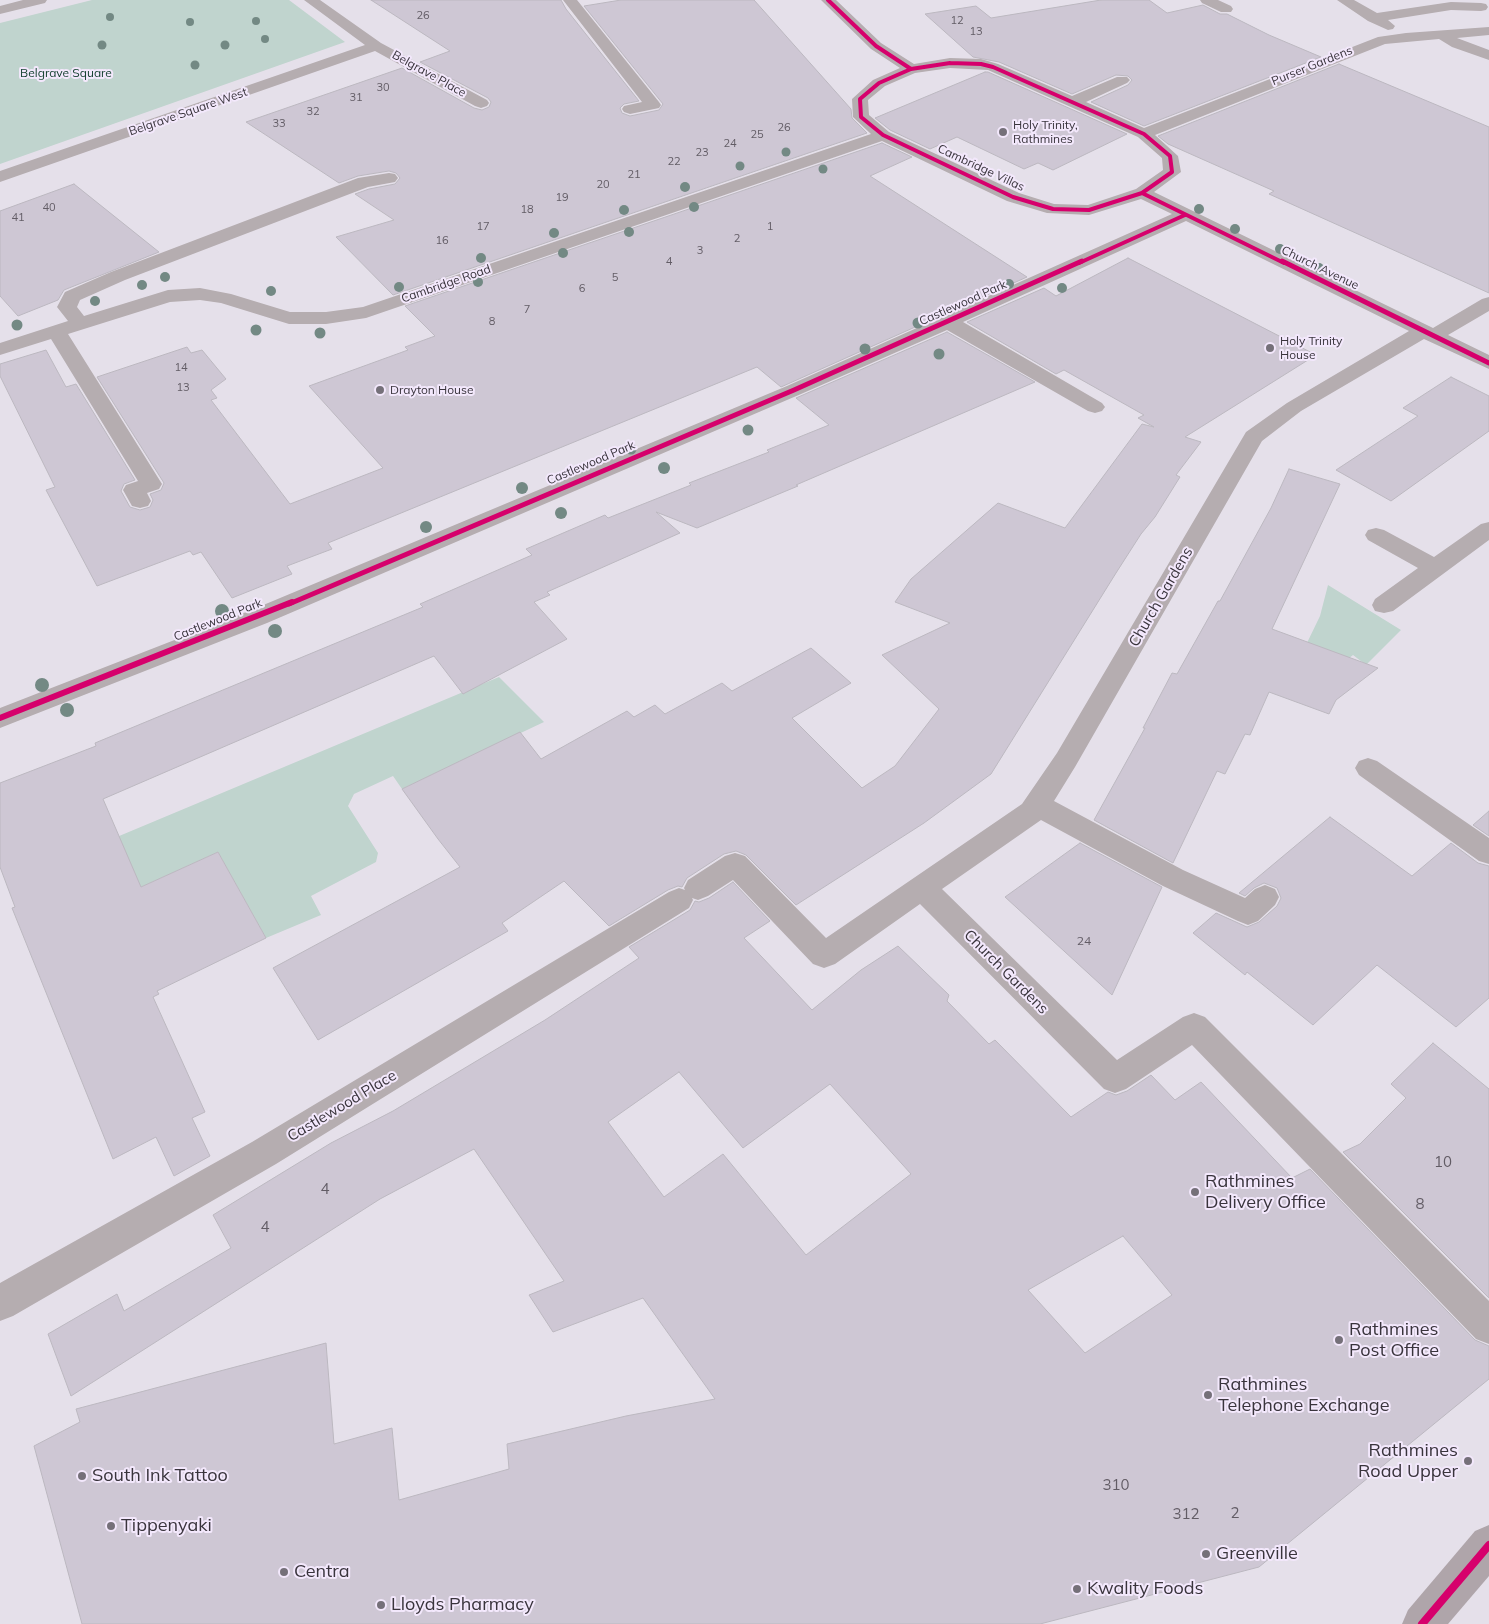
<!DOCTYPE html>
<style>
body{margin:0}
canvas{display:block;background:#e5e0ea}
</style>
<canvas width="1489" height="1624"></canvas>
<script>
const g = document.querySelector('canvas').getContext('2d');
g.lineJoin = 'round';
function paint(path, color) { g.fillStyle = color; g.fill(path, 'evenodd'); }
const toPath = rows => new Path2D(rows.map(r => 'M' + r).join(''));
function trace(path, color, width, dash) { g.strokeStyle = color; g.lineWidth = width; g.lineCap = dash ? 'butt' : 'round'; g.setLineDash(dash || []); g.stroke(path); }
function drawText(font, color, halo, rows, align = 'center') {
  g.font = font + ' Mulish,sans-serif'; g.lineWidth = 4; g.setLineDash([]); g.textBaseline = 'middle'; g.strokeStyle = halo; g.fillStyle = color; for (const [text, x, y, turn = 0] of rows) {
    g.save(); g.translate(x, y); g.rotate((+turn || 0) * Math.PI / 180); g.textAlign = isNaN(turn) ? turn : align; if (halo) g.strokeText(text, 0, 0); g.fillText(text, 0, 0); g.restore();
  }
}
const green = toPath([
 [92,0,289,0,345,42,0,164,0,23],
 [1328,585,1401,630,1366,665,1353,655,1339,666,1305,647,1320,616],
 [499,677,544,722,402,789,393,776,354,794,348,806,378,853,376,862,311,896,321,915,266,938,218,852,111,901,112,839]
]);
const building = toPath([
 [371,0,561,0,566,9,639,101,624,104,620,108,622,113,630,116,659,110,663,104,584,6,621,0,754,0,851,109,852,118,867,133,393,295,336,237,394,220,355,194,369,189,395,184,400,178,396,173,389,171,358,176,339,183,246,122,402,68,474,108,482,110,489,107,491,102,488,98,420,62,450,51,371,0],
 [1101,0,1149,0,1167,13,1203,5,1220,14,1227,14,1269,35,1321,57,1144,126,1091,102,1128,85,1132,80,1128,76,1116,75,1072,94,999,62,973,57,925,14,976,6,991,18,1101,0],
 [1339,64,1489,127,1489,293,1269,194,1274,191,1168,144,1158,136,1339,64],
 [985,72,988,72,1127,134,1053,170,1038,163,1024,169,957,137,930,149,890,130,875,118,985,72],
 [882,143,912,157,870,176,1027,277,781,387,757,367,328,543,332,549,287,566,292,574,232,598,201,552,193,555,190,551,97,586,46,490,55,487,0,376,0,364,46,350,66,387,76,384,135,480,124,484,121,491,130,507,140,510,150,507,153,500,150,494,161,490,164,483,97,377,187,347,191,353,202,350,226,379,211,390,217,398,211,400,290,504,383,468,309,386,408,350,405,347,435,336,405,306,882,143],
 [74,184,159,252,64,290,58,300,18,316,0,296,0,211,74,184],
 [1128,258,1316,355,1185,437,1201,442,1176,475,1180,477,1155,517,1141,534,1116,573,991,774,924,823,796,905,746,855,736,851,724,854,687,878,682,887,678,886,668,890,609,926,564,881,502,923,508,931,318,1040,273,968,460,867,438,839,402,789,520,732,541,759,627,711,634,717,655,705,665,714,722,683,732,691,811,648,851,683,792,718,862,788,895,766,939,709,882,655,950,623,895,602,911,579,998,503,1065,528,1142,424,1154,427,1138,418,1144,415,1064,370,1056,374,967,322,1044,288,1056,296,1128,258],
 [947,332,1035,382,796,485,798,486,697,528,656,512,680,533,547,592,550,595,534,602,567,639,463,694,434,656,103,799,141,887,218,852,266,938,157,991,159,994,153,997,205,1112,192,1118,210,1156,174,1176,156,1137,113,1159,12,908,15,907,0,867,0,783,96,746,95,743,423,607,420,604,532,555,526,549,605,515,608,518,691,485,689,483,769,452,767,450,829,425,796,398,947,332],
 [1451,377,1489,396,1489,431,1391,501,1336,470,1418,416,1403,408,1451,377],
 [1289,469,1340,484,1272,629,1378,668,1336,700,1329,714,1269,692,1250,735,1245,734,1225,774,1217,771,1173,863,1094,820,1145,728,1143,728,1172,673,1177,674,1218,601,1220,601,1271,508,1289,469],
 [1489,811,1489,836,1473,825,1489,811],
 [1330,817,1412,876,1451,843,1478,863,1489,866,1489,998,1456,1027,1377,965,1313,1025,1247,972,1245,975,1193,933,1216,913,1247,927,1259,922,1277,906,1281,898,1277,888,1264,883,1254,888,1245,896,1239,893,1330,817],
 [1080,843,1162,887,1112,995,1005,897,1080,843],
 [733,882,770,921,744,938,812,1010,861,970,898,946,949,995,947,1001,989,1044,995,1040,1071,1117,1108,1092,1116,1095,1127,1091,1151,1075,1175,1100,1201,1082,1292,1178,1310,1169,1475,1340,1489,1346,1489,1379,1259,1567,1040,1624,82,1624,34,1446,80,1422,76,1409,326,1343,334,1444,392,1428,399,1500,509,1469,507,1444,626,1416,715,1399,643,1298,553,1332,529,1295,564,1281,474,1149,380,1199,71,1396,48,1334,117,1294,124,1311,231,1248,213,1215,331,1143,393,1111,545,1020,639,958,629,947,690,910,695,901,699,902,709,898,733,882],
 [679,1072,743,1148,830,1084,911,1174,806,1255,723,1154,664,1197,608,1122,679,1072],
 [1123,1236,1172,1295,1085,1353,1028,1290,1123,1236],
 [1433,1043,1489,1089,1489,1298,1343,1152,1360,1144,1406,1098,1391,1084,1433,1043]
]);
const minor = toPath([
 [23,0,47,0,45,3,0,14,0,6,23,0],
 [304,0,320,0,381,43,487,100,489,103,487,106,481,108,475,106,375,51,0,182,0,171,365,45,304,0],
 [563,0,577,0,659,102,661,105,659,108,630,114,624,112,622,109,624,106,642,102,563,0],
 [821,0,836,0,881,43,914,64,950,58,981,59,998,64,1072,96,1117,77,1127,77,1130,80,1127,83,1086,102,1144,128,1378,37,1406,33,1489,27,1489,35,1457,38,1489,50,1489,60,1452,47,1439,39,1385,44,1155,135,1178,156,1181,172,1154,192,1433,328,1482,299,1489,297,1489,311,1448,335,1489,355,1489,369,1424,339,1301,411,1262,441,1075,767,1054,801,1183,870,1245,898,1255,889,1265,885,1275,889,1279,897,1275,905,1258,921,1248,925,1238,921,1163,886,1041,820,942,889,1117,1060,1183,1017,1194,1013,1205,1017,1489,1301,1489,1344,1476,1339,1192,1045,1126,1089,1115,1093,1104,1089,920,904,835,964,824,968,813,964,733,880,708,896,698,900,692,898,693,900,689,908,276,1164,13,1316,0,1321,0,1283,252,1142,669,892,679,888,685,890,684,888,688,880,725,856,735,853,745,856,826,938,1022,804,1057,753,1246,432,1287,403,1409,331,1186,221,963,322,1102,403,1105,407,1102,411,1095,413,1088,411,947,330,801,394,267,623,0,728,0,708,249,611,787,386,1172,214,1141,199,1089,215,1047,213,1007,201,882,141,366,318,326,324,289,324,221,303,200,300,170,302,68,334,162,484,159,489,147,493,151,501,148,506,140,508,132,506,123,490,126,485,138,481,51,339,0,355,0,343,68,321,57,307,65,292,111,272,358,178,389,173,395,174,398,178,395,182,368,187,125,280,80,300,77,307,84,316,168,290,200,288,231,294,290,312,326,312,363,307,871,134,853,117,852,99,873,80,900,68,871,49,821,0],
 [950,68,988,70,1138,137,1162,158,1163,170,1136,189,1088,205,1054,204,1019,193,889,132,869,115,868,100,885,86,915,73,950,68],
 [1200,0,1218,0,1231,6,1233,9,1231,12,1221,12,1202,3,1200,0],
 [1337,0,1354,0,1377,13,1451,2,1481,3,1486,4,1488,7,1486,10,1481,11,1451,10,1388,20,1395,26,1393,29,1388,30,1368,21,1337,0],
 [1489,522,1489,540,1393,611,1384,613,1375,611,1372,605,1375,599,1418,568,1368,540,1365,535,1368,530,1376,528,1384,530,1434,557,1481,524,1489,522],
 [1368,758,1377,761,1489,838,1489,864,1479,861,1359,775,1355,768,1359,761,1368,758]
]);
const major = toPath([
 [1489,1525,1489,1576,1448,1624,1402,1624,1408,1610,1475,1531,1489,1525]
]);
const cyclewayFar3 = toPath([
 [828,0,876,46,911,69],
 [950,63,981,64,993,67,1144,134,1170,156,1172,172,1142,193,1089,210,1053,209,1013,197,883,135,861,117,860,99,879,83,911,69,950,63],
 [1142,193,1284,263],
 [1079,263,1185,215]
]);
const cyclewayFar2 = toPath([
 [1282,261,1489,363],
 [289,604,794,390,1082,261]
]);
const cyclewayFar1 = toPath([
 [0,718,292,602]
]);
const cycleway = toPath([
 [1422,1624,1489,1545]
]);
const trees = [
 [110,17,4],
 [256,21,4],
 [190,22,4],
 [265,39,4],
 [102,45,4.5],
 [225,45,4.5],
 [195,65,4.5],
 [786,152,4.5],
 [740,166,4.5],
 [823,169,4.5],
 [685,187,5],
 [694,207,5],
 [1199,209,5],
 [624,210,5],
 [1235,229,5],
 [629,232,5],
 [554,233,5],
 [1280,249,5],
 [563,253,5],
 [481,258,5],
 [1319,268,5],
 [165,277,5],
 [478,282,5],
 [1009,284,5],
 [142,285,5],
 [399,287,5],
 [1062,288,5],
 [271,291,5],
 [95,301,5],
 [918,323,5.5],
 [17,325,5.5],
 [256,330,5.5],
 [320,333,5.5],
 [865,349,5.5],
 [939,354,5.5],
 [748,430,5.5],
 [631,449,5.5],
 [664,468,6],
 [522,488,6],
 [561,513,6],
 [426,527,6],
 [222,611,7],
 [275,631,7],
 [42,685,7],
 [67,710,7]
];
const markers = [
 [1003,132,5,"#757079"],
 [1270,348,5,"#757079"],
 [380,390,5,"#757079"],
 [1195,1192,5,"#757079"],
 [1339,1340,5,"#757079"],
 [1208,1395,5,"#757079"],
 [1468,1461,5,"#757079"],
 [82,1476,5,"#757079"],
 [111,1526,5,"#757079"],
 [1206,1554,5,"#757079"],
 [284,1572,5,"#757079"],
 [1077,1589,5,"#757079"],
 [381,1605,5,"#757079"]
];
const farNumbernames = [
 ["26",423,16],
 ["12",957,21],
 ["13",976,32],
 ["30",383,88],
 ["31",356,98],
 ["32",313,112],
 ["33",279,124],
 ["26",784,128],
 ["25",757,135],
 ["24",730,144],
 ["23",702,153],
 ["22",674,162],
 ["21",634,175],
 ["20",603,185],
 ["19",562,198],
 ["40",49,208],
 ["18",527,210],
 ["41",18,218],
 ["17",483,227],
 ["1",770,227],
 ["2",737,239],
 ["16",442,241],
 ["3",700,251],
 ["4",669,262],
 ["5",615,278],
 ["6",582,289],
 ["7",527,310],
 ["8",492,322],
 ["14",181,368],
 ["13",183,388]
];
const farStreetnames = [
 ["Purser Gardens",1312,66,-22],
 ["Belgrave Place",429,74,29],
 ["Belgrave Square West",188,112,-19],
 ["Cambridge Villas",981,168,25],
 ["Church Avenue",1320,268,26],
 ["Cambridge Road",446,284,-19],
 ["Castlewood Park",963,303,-24],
 ["Castlewood Park",591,463,-23],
 ["Castlewood Park",218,620,-22]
];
const farParknames = [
 ["Belgrave Square",66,73]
];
const farPoinames = [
 ["Holy Trinity,",1013,125],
 ["Rathmines",1013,139],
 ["Holy Trinity",1280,341],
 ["House",1280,355],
 ["Drayton House",390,390]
];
const numberNames = [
 ["24",1084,941]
];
const streetNames = [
 ["Church Gardens",1161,597,-60],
 ["Church Gardens",1006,972,45],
 ["Castlewood Place",342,1106,-31]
];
const nearNumbernames = [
 ["10",1443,1162],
 ["4",325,1189],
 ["8",1420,1204],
 ["4",265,1227],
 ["310",1116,1485],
 ["2",1235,1513],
 ["312",1186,1514]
];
const nearPoinames = [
 ["Rathmines",1205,1182],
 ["Delivery Office",1205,1203],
 ["Rathmines",1349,1330],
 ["Post Office",1349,1351],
 ["Rathmines",1218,1385],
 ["Telephone Exchange",1218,1406],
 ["Rathmines",1458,1451,"right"],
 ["Road Upper",1458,1472,"right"],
 ["South Ink Tattoo",92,1476],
 ["Tippenyaki",121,1526],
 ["Greenville",1216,1554],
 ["Centra",294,1572],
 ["Kwality Foods",1087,1589],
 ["Lloyds Pharmacy",391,1605]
];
paint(green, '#c0d4ce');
paint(building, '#cec7d4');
trace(building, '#bcb8c0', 1);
paint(minor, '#b5adb0');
paint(major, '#afa5aa');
trace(cyclewayFar3, '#d6006c', 4);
trace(cyclewayFar2, '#d6006c', 5);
trace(cyclewayFar1, '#d6006c', 6);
trace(cycleway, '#d6006c', 8);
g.fillStyle = '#738984';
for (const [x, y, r] of trees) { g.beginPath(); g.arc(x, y, r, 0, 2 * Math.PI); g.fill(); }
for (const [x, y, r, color] of markers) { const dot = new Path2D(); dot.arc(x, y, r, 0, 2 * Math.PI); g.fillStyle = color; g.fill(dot); trace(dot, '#f3e8fc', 2); }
drawText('11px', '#625c65', null, farNumbernames);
drawText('12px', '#39343c', '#f3e8fc', farStreetnames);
drawText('12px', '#154130', '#f3e8fc', farParknames);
drawText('12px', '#39343c', '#f3e8fc', farPoinames, 'left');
drawText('12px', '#625c65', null, numberNames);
drawText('15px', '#39343c', '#f3e8fc', streetNames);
drawText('15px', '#625c65', null, nearNumbernames);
drawText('18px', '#39343c', '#f3e8fc', nearPoinames, 'left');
</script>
